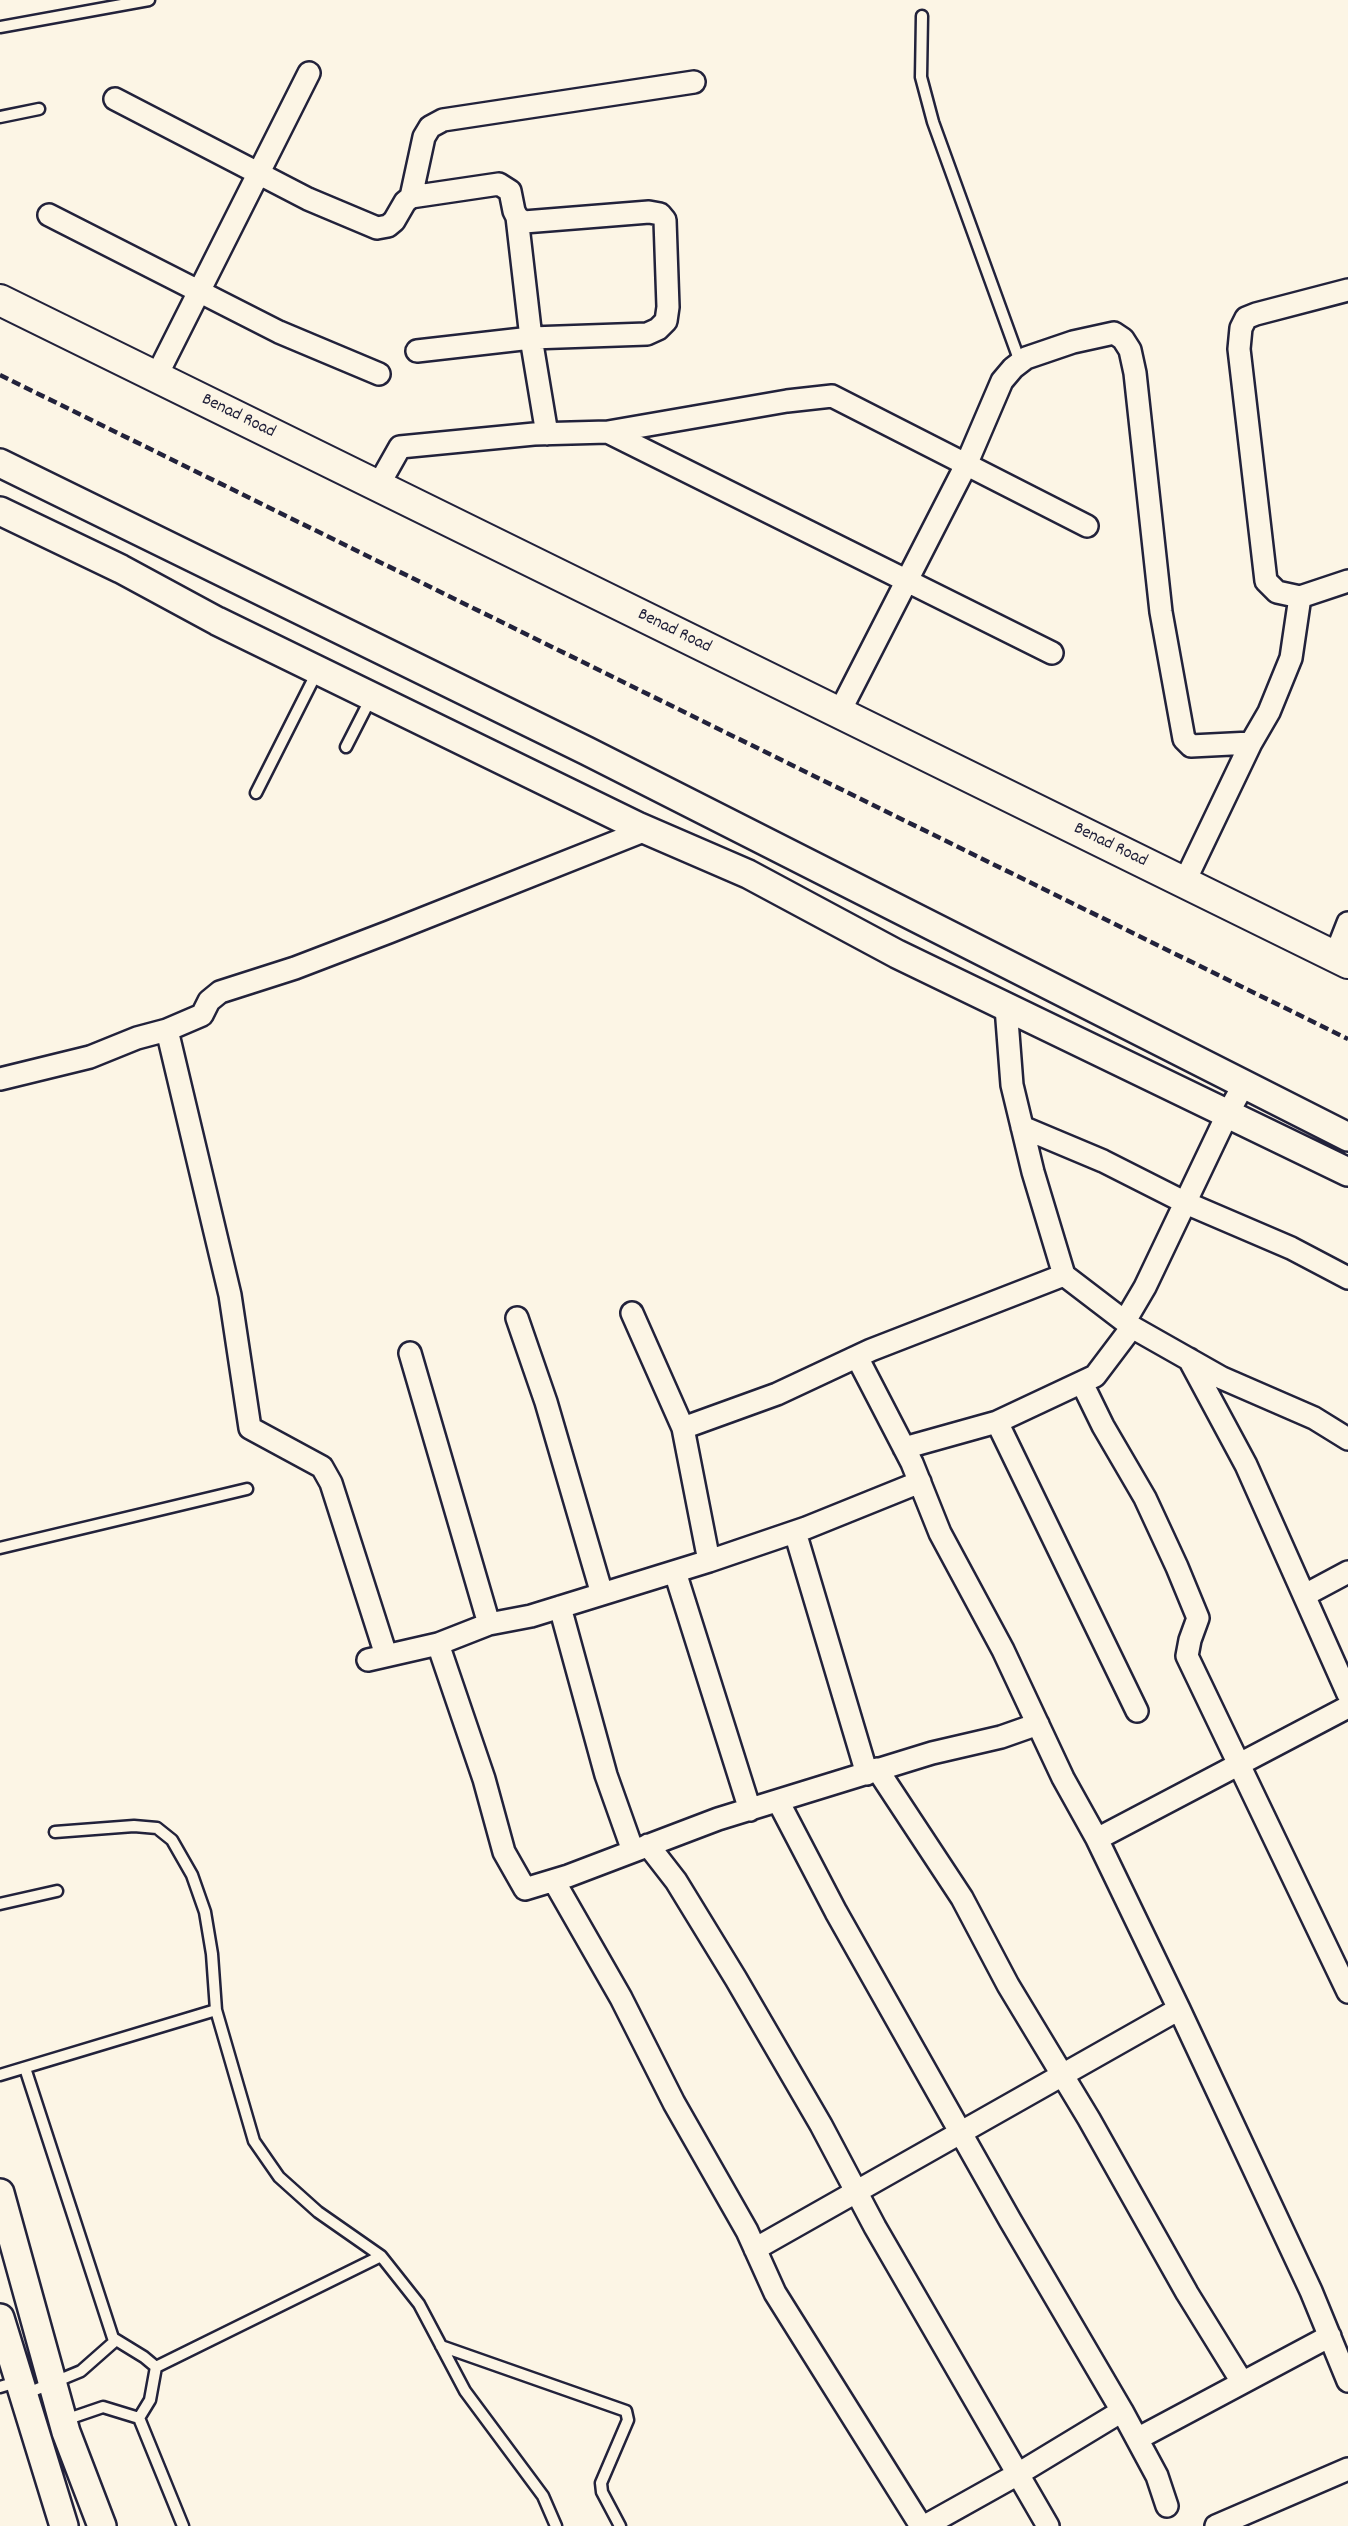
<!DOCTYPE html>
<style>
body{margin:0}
canvas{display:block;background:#fcf5e5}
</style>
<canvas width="1348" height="2526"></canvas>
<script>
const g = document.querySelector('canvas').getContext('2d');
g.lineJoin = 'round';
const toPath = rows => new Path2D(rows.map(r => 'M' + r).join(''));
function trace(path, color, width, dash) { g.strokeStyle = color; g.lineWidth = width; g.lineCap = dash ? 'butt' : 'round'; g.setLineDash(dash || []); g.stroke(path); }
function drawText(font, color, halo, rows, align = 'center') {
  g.font = font + ' Dekko,sans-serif'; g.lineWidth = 4.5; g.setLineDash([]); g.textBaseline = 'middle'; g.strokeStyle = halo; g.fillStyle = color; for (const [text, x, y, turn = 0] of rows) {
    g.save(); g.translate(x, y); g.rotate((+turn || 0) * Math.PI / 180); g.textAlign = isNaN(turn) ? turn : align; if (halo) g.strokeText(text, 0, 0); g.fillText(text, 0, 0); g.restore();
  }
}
const service = toPath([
 [922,16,921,77,933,122,1020,362],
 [0,27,149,0],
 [0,117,39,109],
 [346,747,371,698],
 [256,793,317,672],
 [0,1548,247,1489],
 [55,1832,134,1826,157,1828,172,1840,192,1875,205,1912,212,1954,216,2010,254,2141,279,2177,318,2212,381,2256,419,2304,465,2391,543,2496,556,2526],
 [0,1904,57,1891],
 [25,2068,113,2338,144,2357,156,2367,150,2400,139,2418],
 [0,2075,216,2010],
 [441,2346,626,2411,628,2420,601,2483,602,2492,620,2526],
 [156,2367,381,2256],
 [0,2387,20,2381],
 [25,2394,81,2371,115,2341],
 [139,2418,183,2526],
 [65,2420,103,2407,139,2418]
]);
const minor = toPath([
 [115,99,308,199,377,228,388,226,394,221,405,202,411,197,499,184,510,191,514,211,517,217,524,222,649,212,660,214,665,220,668,307,666,321,658,329,647,334,531,338,417,351],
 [411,197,424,137,430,127,443,120,694,82],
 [49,215,279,332,379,374],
 [517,217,531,338,547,434],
 [156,377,309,73],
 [608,432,1052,653],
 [378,486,400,447,534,434,608,432,787,401,832,396,1087,526],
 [1300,597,1277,592,1266,581,1239,349,1241,328,1246,318,1256,314,1348,290],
 [839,713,966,465,1002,381,1013,368,1026,358,1073,342,1114,333,1123,339,1130,350,1135,373,1161,612,1184,739,1191,746,1251,743],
 [1184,883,1251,743,1269,712,1291,658,1300,597,1348,581],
 [1335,956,1348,923],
 [1006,1007,1012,1085,1033,1172,1064,1275,1132,1327,1222,1378,1314,1418,1348,1439],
 [167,1030,230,1295,250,1428,322,1467,331,1483,386,1655],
 [0,1079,90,1057,137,1038,167,1030,202,1015,209,1001,220,992,295,968,389,932,646,830],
 [1022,1127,1103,1161,1186,1203,1291,1248,1348,1278],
 [632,1313,683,1428,777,1394,871,1350,1064,1275],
 [517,1318,546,1402,602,1594],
 [1125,1321,1145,1287,1228,1113,1244,1084],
 [410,1353,489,1624],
 [857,1357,912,1463,940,1533,1003,1650,1063,1778,1097,1839,1179,2009,1311,2291,1348,2381],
 [1189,1359,1246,1465,1348,1694],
 [1082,1383,1103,1426,1145,1498,1177,1567,1198,1618,1190,1640,1187,1656,1348,1992],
 [997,1422,1137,1711],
 [683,1428,709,1561],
 [904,1448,997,1422,1095,1376,1132,1327],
 [795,1532,867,1774],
 [675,1572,750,1810],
 [1305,1595,1348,1572],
 [560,1607,606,1775,633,1851],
 [438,1644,484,1779,504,1852,525,1889,568,1876,718,1819,932,1753,1001,1737,1038,1724],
 [368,1660,438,1644,489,1624,531,1616,709,1561,806,1528,920,1482],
 [877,1769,962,1898,1008,1985,1089,2119,1187,2293,1242,2382],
 [778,1801,836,1912,1010,2220,1122,2411,1157,2476,1167,2506],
 [1097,1839,1348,1707],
 [648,1845,676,1881,736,1979,821,2125,875,2227,1048,2526],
 [554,1881,621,1998,674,2103,747,2231,775,2293,921,2526],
 [755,2249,1179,2009],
 [1137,2439,1330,2336],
 [925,2526,1018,2474,1122,2411],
 [1216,2526,1348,2469]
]);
const tertiary = toPath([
 [0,463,587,751,1348,1137],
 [0,511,121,569,217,621,637,826,748,874,897,954,1348,1172],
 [0,2193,66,2432,102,2526],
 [0,2318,64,2526]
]);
const secondary = toPath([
 [0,300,1348,963]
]);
const rail = toPath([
 [0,375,1348,1039]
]);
const streetNames = [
 ["Benad Road",238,417,26],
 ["Benad Road",674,632,26],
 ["Benad Road",1110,846,26]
];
trace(service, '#22223b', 15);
trace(minor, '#22223b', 26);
trace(tertiary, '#22223b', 32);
trace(secondary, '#22223b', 34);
trace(service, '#fcf5e5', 10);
trace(minor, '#fcf5e5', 21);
trace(tertiary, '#fcf5e5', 27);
trace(secondary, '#fcf5e5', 30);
trace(rail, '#22223b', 4.5, [9, 4.5]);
drawText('18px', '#22223b', '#fcf5e5', streetNames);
</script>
